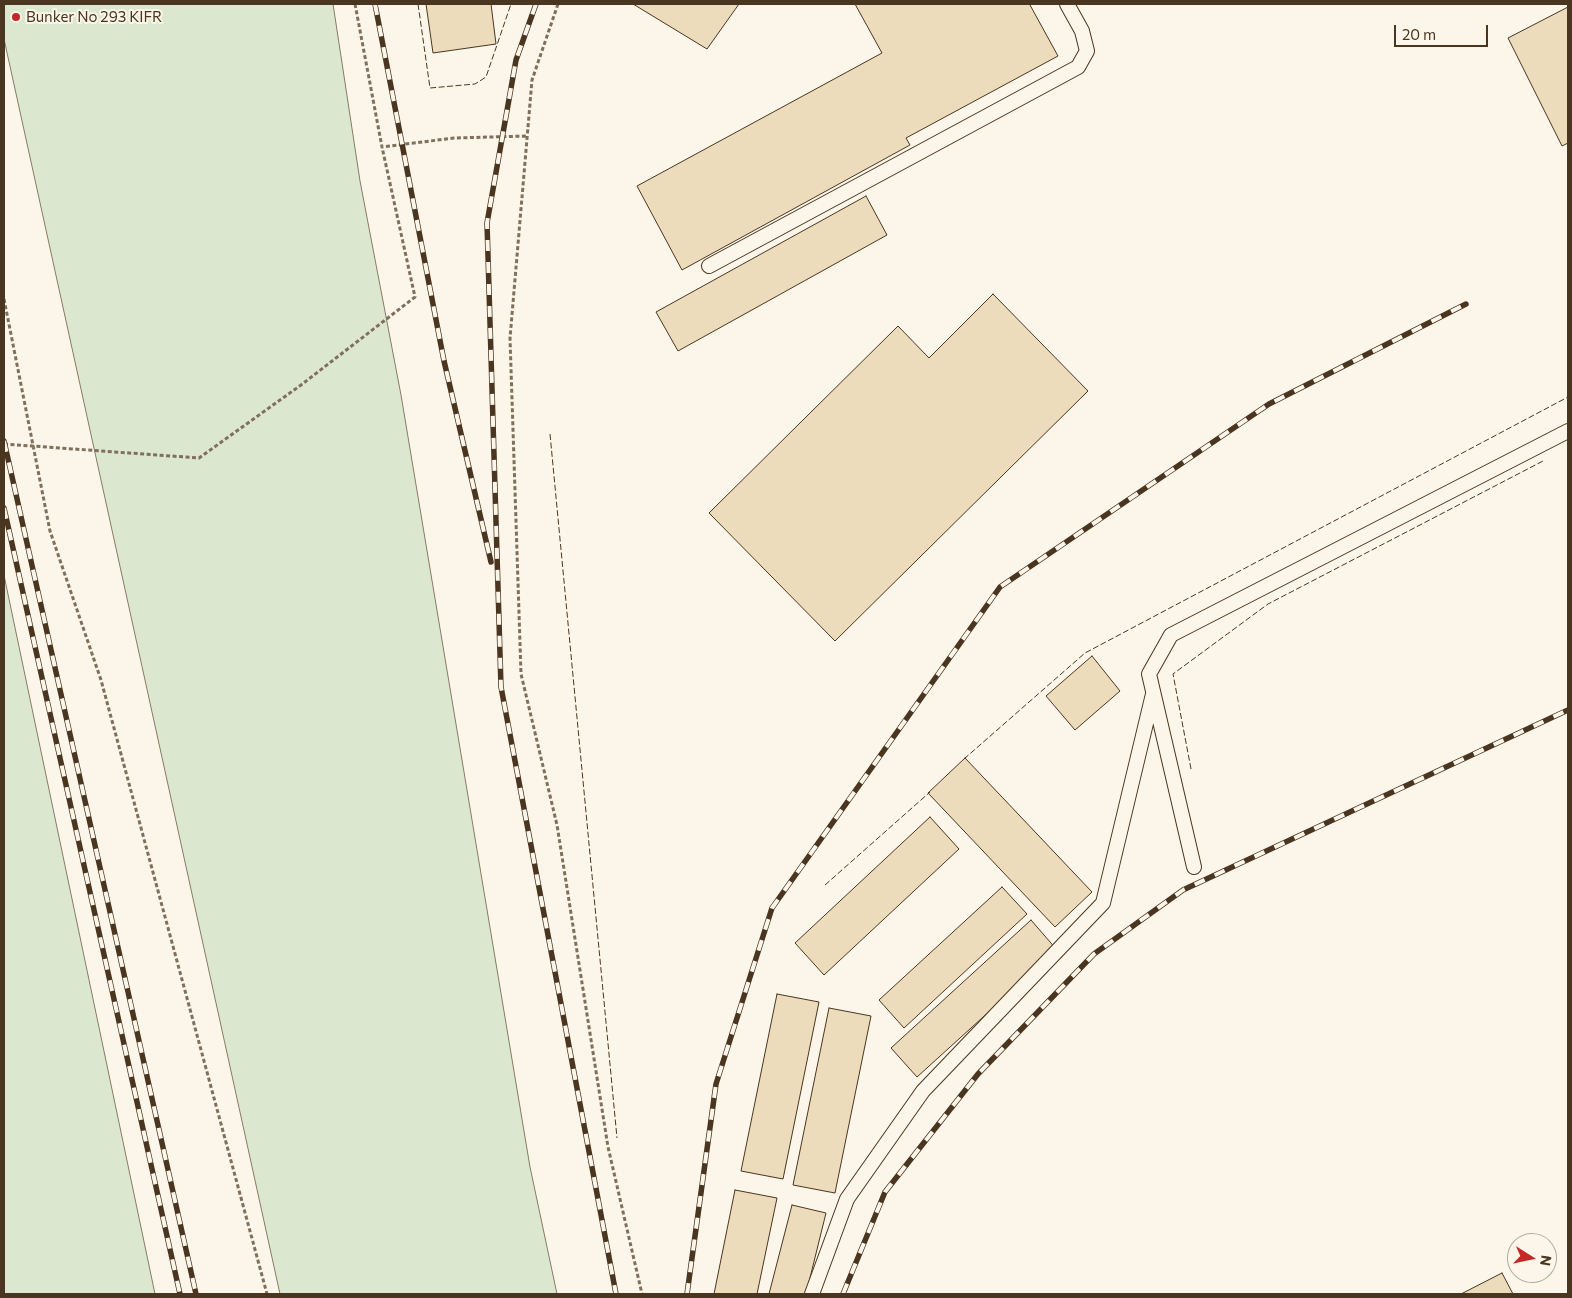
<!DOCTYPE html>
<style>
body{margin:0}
#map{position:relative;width:1572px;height:1298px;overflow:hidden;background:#fbf6e9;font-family:Commissioner,sans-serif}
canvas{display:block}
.frame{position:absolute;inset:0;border:5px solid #4a3520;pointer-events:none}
.north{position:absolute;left:1507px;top:1233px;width:50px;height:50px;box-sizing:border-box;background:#fbf6e9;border:1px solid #b4a999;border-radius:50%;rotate:100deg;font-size:14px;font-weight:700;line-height:20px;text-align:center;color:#4a3520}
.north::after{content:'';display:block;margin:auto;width:18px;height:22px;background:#c62828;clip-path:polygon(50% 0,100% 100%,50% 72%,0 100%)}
.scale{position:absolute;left:1394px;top:25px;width:94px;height:22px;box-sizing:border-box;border:2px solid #4a3520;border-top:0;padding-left:6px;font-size:15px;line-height:18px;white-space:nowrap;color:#4a3520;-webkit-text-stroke:4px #fbf6e9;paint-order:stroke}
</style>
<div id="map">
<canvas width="1572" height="1298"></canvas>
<div class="frame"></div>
<div class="north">N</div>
<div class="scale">20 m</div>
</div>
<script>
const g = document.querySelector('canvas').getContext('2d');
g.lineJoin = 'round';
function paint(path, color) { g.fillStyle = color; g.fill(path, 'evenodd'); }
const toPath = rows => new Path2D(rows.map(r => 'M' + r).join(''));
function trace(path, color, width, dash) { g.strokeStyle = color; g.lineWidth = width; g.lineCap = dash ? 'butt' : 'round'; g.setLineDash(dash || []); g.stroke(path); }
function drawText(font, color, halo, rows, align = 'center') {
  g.font = font + ' Commissioner,sans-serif'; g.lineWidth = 4; g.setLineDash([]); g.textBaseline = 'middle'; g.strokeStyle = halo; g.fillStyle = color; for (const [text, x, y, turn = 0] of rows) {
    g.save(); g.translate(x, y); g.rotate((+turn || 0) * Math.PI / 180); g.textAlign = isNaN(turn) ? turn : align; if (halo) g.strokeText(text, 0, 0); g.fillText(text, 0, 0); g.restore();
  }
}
const green = toPath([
 [4,4,333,4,360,181,401,395,530,1167,557,1294,280,1294,4,39,4,4],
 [4,575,5,580,155,1294,4,1294,4,575]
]);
const building = toPath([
 [426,4,491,4,496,44,433,53,426,4],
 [633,4,739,4,707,49,633,4],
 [855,4,1032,4,1030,5,1058,56,906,138,910,145,682,270,637,186,882,53,855,4],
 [1568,7,1568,143,1562,146,1508,38,1568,7],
 [866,196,887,235,678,351,656,312,866,196],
 [993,294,1088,391,835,641,709,513,898,326,929,358,993,294],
 [1092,656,1120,691,1075,730,1046,696,1092,656],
 [965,758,1092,892,1055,927,928,793,965,758],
 [930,817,959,849,824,975,795,943,930,817],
 [1002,887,1027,914,904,1028,879,1000,1002,887],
 [1031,920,1057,950,917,1077,891,1048,1031,920],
 [777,994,819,1002,783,1179,741,1171,777,994],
 [829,1008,871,1016,835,1193,793,1185,829,1008],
 [735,1190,777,1198,757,1294,714,1294,735,1190],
 [792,1205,826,1213,806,1294,769,1294,792,1205],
 [1502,1273,1513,1294,1461,1294,1502,1273]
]);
const path = toPath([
 [355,4,382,147,454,138,527,136],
 [558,4,532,80,510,338,521,674,557,825,608,1147,642,1294],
 [4,299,50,531,101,680,267,1294],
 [4,444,199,458,301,385,415,297,382,147]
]);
const lane = toPath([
 [709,266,1078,67,1087,51,1082,31,1067,4],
 [1194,867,1149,674,1171,635,1568,431],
 [812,1294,847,1199,923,1091,1103,903,1153,694]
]);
const rail = toPath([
 [375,4,444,361,491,562],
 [536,4,516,60,487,223,501,687,616,1294],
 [4,441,196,1294],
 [4,508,180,1294],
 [687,1294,716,1084,772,908,1000,587,1269,404,1466,304],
 [843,1294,885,1192,978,1074,1094,954,1183,890,1568,710]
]);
const fence = toPath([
 [418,4,430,88,475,84,486,77,511,4],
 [550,434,617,1138],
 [964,759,1085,653,1568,397],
 [1191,769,1173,674,1268,604,1543,461],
 [825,885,930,792]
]);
const markers = [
 [16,17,5,"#c62828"]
];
const poiNames = [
 ["Bunker No 293 KIFR",26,17]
];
paint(green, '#dce7d0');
trace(green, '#887966', 1);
paint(building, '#ecdcbc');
trace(building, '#4a3520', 1);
trace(lane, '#4a3520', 16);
trace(path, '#7f6f5c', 3, [4, 2.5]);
trace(lane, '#fbf6e9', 14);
trace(rail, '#4a3520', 5.5);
trace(rail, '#fbf6e9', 4, [11]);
trace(fence, '#4a3520', 1, [6, 2.5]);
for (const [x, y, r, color] of markers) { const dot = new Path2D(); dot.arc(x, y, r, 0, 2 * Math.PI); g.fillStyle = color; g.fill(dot); trace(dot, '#fbf6e9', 2); }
drawText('15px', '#4a3520', '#fbf6e9', poiNames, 'left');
</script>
